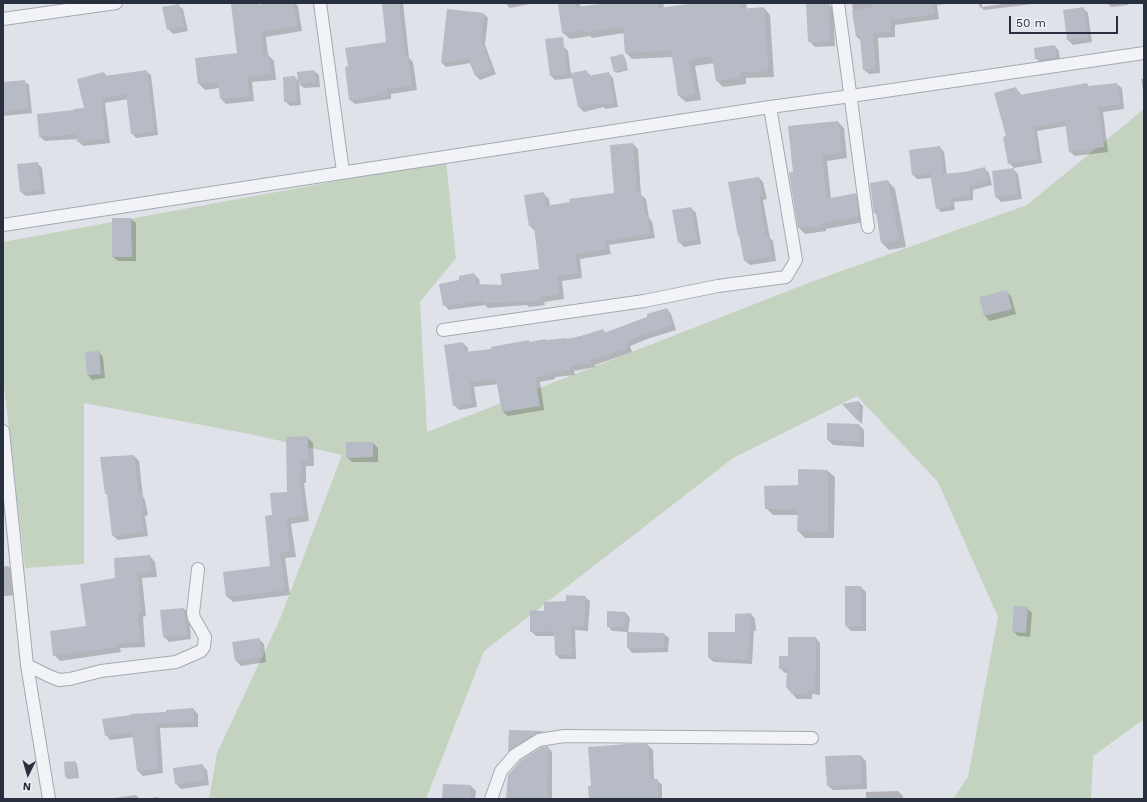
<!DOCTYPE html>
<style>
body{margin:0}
#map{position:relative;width:1147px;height:802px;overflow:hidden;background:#dfe2e8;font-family:"Work Sans",sans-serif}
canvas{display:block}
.frame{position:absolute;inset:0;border:4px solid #28303f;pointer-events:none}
.north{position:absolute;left:8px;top:754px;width:40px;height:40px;-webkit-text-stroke:3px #eef1f6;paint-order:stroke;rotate:185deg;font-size:11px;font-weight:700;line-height:16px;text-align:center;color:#28303f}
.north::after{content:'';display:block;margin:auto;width:14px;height:18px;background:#28303f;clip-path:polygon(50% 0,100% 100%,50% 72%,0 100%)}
.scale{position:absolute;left:1009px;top:16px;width:109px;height:18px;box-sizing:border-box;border:2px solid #28303f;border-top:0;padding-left:5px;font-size:12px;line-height:14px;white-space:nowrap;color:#28303f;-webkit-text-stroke:3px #eef1f6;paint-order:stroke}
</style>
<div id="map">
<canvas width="1147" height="802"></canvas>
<div class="frame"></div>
<div class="north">N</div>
<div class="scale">50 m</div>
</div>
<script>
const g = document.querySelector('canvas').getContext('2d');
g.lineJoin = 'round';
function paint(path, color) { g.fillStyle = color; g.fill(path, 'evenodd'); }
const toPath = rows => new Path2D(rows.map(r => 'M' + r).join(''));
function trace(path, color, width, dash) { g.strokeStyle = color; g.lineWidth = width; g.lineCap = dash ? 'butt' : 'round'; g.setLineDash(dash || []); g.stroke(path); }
const green = toPath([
 [1144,109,1144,719,1093,756,1091,799,953,799,968,777,998,617,938,482,857,396,733,458,484,651,426,799,209,799,217,753,280,619,342,455,250,434,84,403,84,564,25,568,3,376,3,242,446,161,456,258,420,302,427,432,811,282,1027,205]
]);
const shadow = toPath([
 [247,3,258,3,260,6,276,3,295,3,298,6,302,31,266,37,268,55,274,61,276,80,252,82,254,101,226,104,221,99,219,88,205,90,199,84,196,59,238,54,233,4],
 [383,3,403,3,409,58,413,62,417,90,391,94,391,99,355,104,350,100,387,43],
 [505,3,535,3,510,8],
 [559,3,580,3,581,8,616,3,663,3,664,8,705,3,746,3,747,10,764,8,770,15,774,77,746,78,746,84,723,87,717,81,714,63,695,66,701,100,686,102,679,96,673,57,632,59,626,53,624,33,592,38,590,36,570,39,563,33],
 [807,3,828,3,833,9,835,46,815,47,809,41],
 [852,3,957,3,937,5,939,19,895,25,895,37,878,38,880,73,869,74,864,70,861,41,856,36],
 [979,3,993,3,982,4,982,7,1009,3,1041,3,984,10,979,6],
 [1107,3,1128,3,1128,5,1111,7],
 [178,5,183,9,188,31,173,34,168,29],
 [1083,8,1088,13,1092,42,1073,45,1068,40,1064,10],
 [448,10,484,14,488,18,485,45,496,74,480,80,475,75,471,63,446,67,442,63],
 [563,46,568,51,571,74,586,71,591,76,608,73,613,78,618,107,605,109,604,107,584,112,579,107,573,78,555,80,551,76],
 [1055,46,1059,51,1060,61,1041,63,1036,58],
 [623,55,625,58,628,70,617,73,615,71],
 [146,71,151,75,158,135,136,138,132,133,128,99,105,103,110,143,83,146,78,141,78,139,45,141,40,137,85,109,104,73,107,76],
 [314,71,319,75,320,87,304,88,299,84,301,105,290,106,285,101,294,77,299,81],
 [1141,79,1144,79,1144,96],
 [24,81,29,85,32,113,3,116,3,83],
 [1087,84,1089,87,1117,84,1122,88,1124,109,1103,112,1108,152,1075,156,1070,152,1066,126,1037,131,1042,163,1014,168,1009,163,1007,137,1016,88,1022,96],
 [838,122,844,128,847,158,827,161,831,199,856,194,861,200,864,222,826,229,826,231,805,234,799,228,791,179],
 [633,144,638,149,641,195,646,199,649,218,652,221,655,238,609,245,611,254,580,259,582,278,562,281,564,299,544,302,545,305,529,307,527,305,488,308,485,305,449,310,444,305,460,281,474,274,479,279,480,285,503,286,541,270,535,231,530,226,544,194,549,199,550,206,615,193],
 [940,147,944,152,947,175,964,173,985,169,989,173,992,185,973,190,973,200,954,202,955,210,941,212,937,208,932,178,917,179,913,175],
 [37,163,42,168,45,194,26,196,21,192],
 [1013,169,1018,174,1022,199,1001,202,996,197],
 [759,178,763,182,767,199,763,200,770,238,773,241,776,261,750,265,745,261,741,237,739,235],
 [888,181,895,189,906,247,889,250,882,243,877,215,875,213],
 [691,208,696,213,701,244,684,247,679,242],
 [131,219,136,223,136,261,118,261,113,257],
 [1006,291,1011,296,1016,314,990,321,985,316,980,298],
 [667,309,671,314,676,330,650,338,630,346,632,352,595,365,595,367,574,371,575,375,555,377,555,379,540,382,544,410,508,416,503,412,498,384,474,387,477,407,459,410,454,405,463,343,468,348,468,352,492,350,528,341,530,343,566,339,567,340,603,330,606,333],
 [99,352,103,357,105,378,92,380,88,375],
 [859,402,863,406,862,424,844,405],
 [859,425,864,430,864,447,833,445,828,440],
 [307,437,313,443,314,466,306,466,306,483,304,483,309,521,291,524,296,557,285,558,290,595,233,602,227,596,271,567,273,516,288,493],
 [373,443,378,448,378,462,352,462,347,457],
 [134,456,139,461,143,497,145,500,148,515,145,516,148,536,118,540,113,536,109,496,106,493],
 [828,471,835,477,834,538,805,538,798,531,798,515,773,515,766,508,799,486],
 [3,494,6,511,3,511],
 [150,556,155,562,157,577,142,578,146,616,143,617,145,647,120,648,121,652,60,661,54,655,87,627,116,579],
 [8,566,13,571,16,595,5,596,3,594,3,567],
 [846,587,861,587,866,592,866,631,851,631,846,626],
 [585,597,590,601,588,631,575,630,576,659,560,659,556,655,555,636,536,636,531,631,567,602],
 [1027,608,1032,613,1030,637,1018,636,1013,631],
 [184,609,189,613,191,639,169,642,164,637,162,611],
 [626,613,630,618,628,633,664,634,669,638,668,652,632,653,628,648,628,632,612,631,608,626],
 [751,614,755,619,756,631,754,631,752,664,714,662,709,658,736,633],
 [816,638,820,643,820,695,812,694,812,699,797,699,787,688,788,673,785,673,780,668,789,657],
 [259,639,264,644,266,662,241,666,236,661],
 [193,709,198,714,198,727,160,728,163,773,143,776,138,771,134,737,110,740,106,735,167,713],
 [510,731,545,732,549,736,514,756,509,751],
 [648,745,653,750,654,780,657,780,662,785,662,799,590,799,592,787],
 [548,747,552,752,552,799,507,799],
 [861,756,866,761,867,789,833,790,828,786],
 [75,762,77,764,79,778,68,779,66,777],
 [202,765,207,770,209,785,181,789,176,784,174,769],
 [471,786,476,791,475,799,443,799],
 [898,791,903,796,903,799,866,799,866,792],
 [136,795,140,799,107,799],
 [157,797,159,799,144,799]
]);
const building = toPath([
 [257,3,258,5,270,3,293,3,297,26,261,32,263,55,269,55,271,74,247,77,249,96,220,99,218,82,198,84,195,58,237,53,231,4],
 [382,3,399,3,405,56,408,56,412,86,386,89,387,94,349,100,345,67,348,66,345,48,386,42],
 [558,3,575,3,576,7,608,3,658,3,658,8,697,3,741,3,741,9,764,7,768,71,740,72,740,78,716,81,712,56,689,60,695,94,678,96,671,50,625,53,623,27,584,32,584,30,562,33],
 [806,3,828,3,830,41,808,42],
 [871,3,933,3,934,14,890,20,891,32,873,33,876,69,863,70,860,36,856,36,852,11,871,8],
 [179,4,184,26,167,30,162,7],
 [1084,7,1088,38,1067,40,1063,10],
 [447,9,484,13,481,40,492,69,475,76,468,58,441,63],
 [563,37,567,74,550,76,545,39],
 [1055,45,1056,57,1035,59,1034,48],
 [623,54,627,68,614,72,610,57],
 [147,70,154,131,131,134,126,94,101,98,105,139,77,142,76,134,39,137,37,114,74,110,74,109,84,108,77,79,104,72,105,76],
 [314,70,316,82,298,84,297,72],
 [587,70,588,76,609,72,614,103,600,105,599,103,578,107,571,73],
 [295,76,297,101,284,102,283,77],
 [25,80,28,108,3,111,3,82],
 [1087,83,1088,86,1117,83,1120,104,1098,107,1104,147,1069,152,1065,121,1033,127,1038,159,1008,164,1003,137,1006,136,994,93,1016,87,1019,95],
 [838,121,842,153,822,155,826,199,856,193,859,216,820,224,821,226,798,228,790,179,789,172,793,172,788,126],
 [633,143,637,194,641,193,645,215,647,215,650,234,605,241,606,249,575,254,578,273,557,276,559,294,540,297,540,300,523,302,522,301,501,303,482,303,482,300,443,306,439,284,459,280,459,276,474,273,476,284,502,285,500,274,539,269,534,226,529,226,524,195,544,192,546,206,570,202,569,199,614,193,610,145],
 [940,146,943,174,964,172,985,167,988,181,969,186,970,196,950,198,951,206,936,209,930,173,912,175,909,150],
 [38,162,41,190,20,192,17,164],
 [1014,168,1018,194,995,197,992,171],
 [759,177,762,195,759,195,766,236,768,235,772,256,744,261,739,235,738,236,728,182],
 [888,180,899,240,881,243,876,213,874,214,870,183],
 [691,207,697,240,678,243,672,210],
 [112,218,131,218,132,257,112,257],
 [1007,290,1012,309,984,316,979,297],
 [667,308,672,325,645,334,626,341,627,348,590,360,591,363,570,366,570,370,551,373,551,375,535,377,540,406,502,412,496,379,469,382,472,403,453,406,444,345,463,342,465,352,491,349,491,347,529,340,529,342,545,339,546,340,566,338,566,339,581,336,603,329,604,333,647,317,647,314],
 [99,351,101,374,87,375,85,352],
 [859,401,858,421,842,404],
 [827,423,859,424,860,442,827,440],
 [308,436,308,461,301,461,301,478,299,478,304,516,286,518,290,551,280,553,285,590,226,597,223,572,270,566,265,516,272,515,270,493,287,492,286,437],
 [346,442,373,442,373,457,346,458],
 [134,455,138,494,141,494,143,511,140,511,144,531,112,536,107,494,105,494,100,457],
 [798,469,828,470,828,532,797,531,798,509,765,509,764,486,798,485],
 [150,555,151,572,137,573,141,611,138,611,140,642,115,643,116,647,53,656,50,631,86,626,80,584,115,578,114,558],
 [845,586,861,586,862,626,845,626],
 [566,595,586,596,584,627,571,626,572,655,555,655,554,631,530,632,530,610,544,611,544,602,566,601],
 [1014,606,1028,607,1026,633,1012,632],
 [184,608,187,635,163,637,160,610],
 [607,611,626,612,624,627,607,627],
 [751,613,751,627,750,627,748,660,708,658,708,632,735,632,735,614],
 [627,632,664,633,664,648,627,648],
 [788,637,816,637,815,690,808,690,808,694,791,694,791,689,786,688,787,668,779,669,779,656,788,656],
 [259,638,262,657,235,661,232,642],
 [194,708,194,722,155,724,158,769,137,771,132,732,105,736,102,719,131,715,131,714,166,712,166,710],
 [509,730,545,731,535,734,508,752],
 [628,744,648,744,650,779,658,779,658,799,589,799,588,786,591,786,588,747],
 [548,746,547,799,506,799,508,775,520,761,542,747],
 [861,755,862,784,827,786,825,756],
 [75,761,77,776,65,777,64,762],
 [203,764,205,780,175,784,173,768],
 [443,784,471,785,470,799,442,799]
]);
const street = toPath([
 [320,3,343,172],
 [838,3,868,227],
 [3,19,116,3],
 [3,225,770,107,851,96,1144,53],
 [443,330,644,301,718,286,786,277,796,260,770,107],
 [3,431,27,665,49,799],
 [27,665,49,676,59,680,70,679,101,671,176,662,201,651,204,647,205,637,194,618,193,613,198,569],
 [491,799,501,771,515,755,539,740,564,736,812,738]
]);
paint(green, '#c4d2c0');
paint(shadow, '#0003');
paint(building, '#b6bbc5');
trace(street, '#a4a9b2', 14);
trace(street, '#f2f3f6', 12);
</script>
